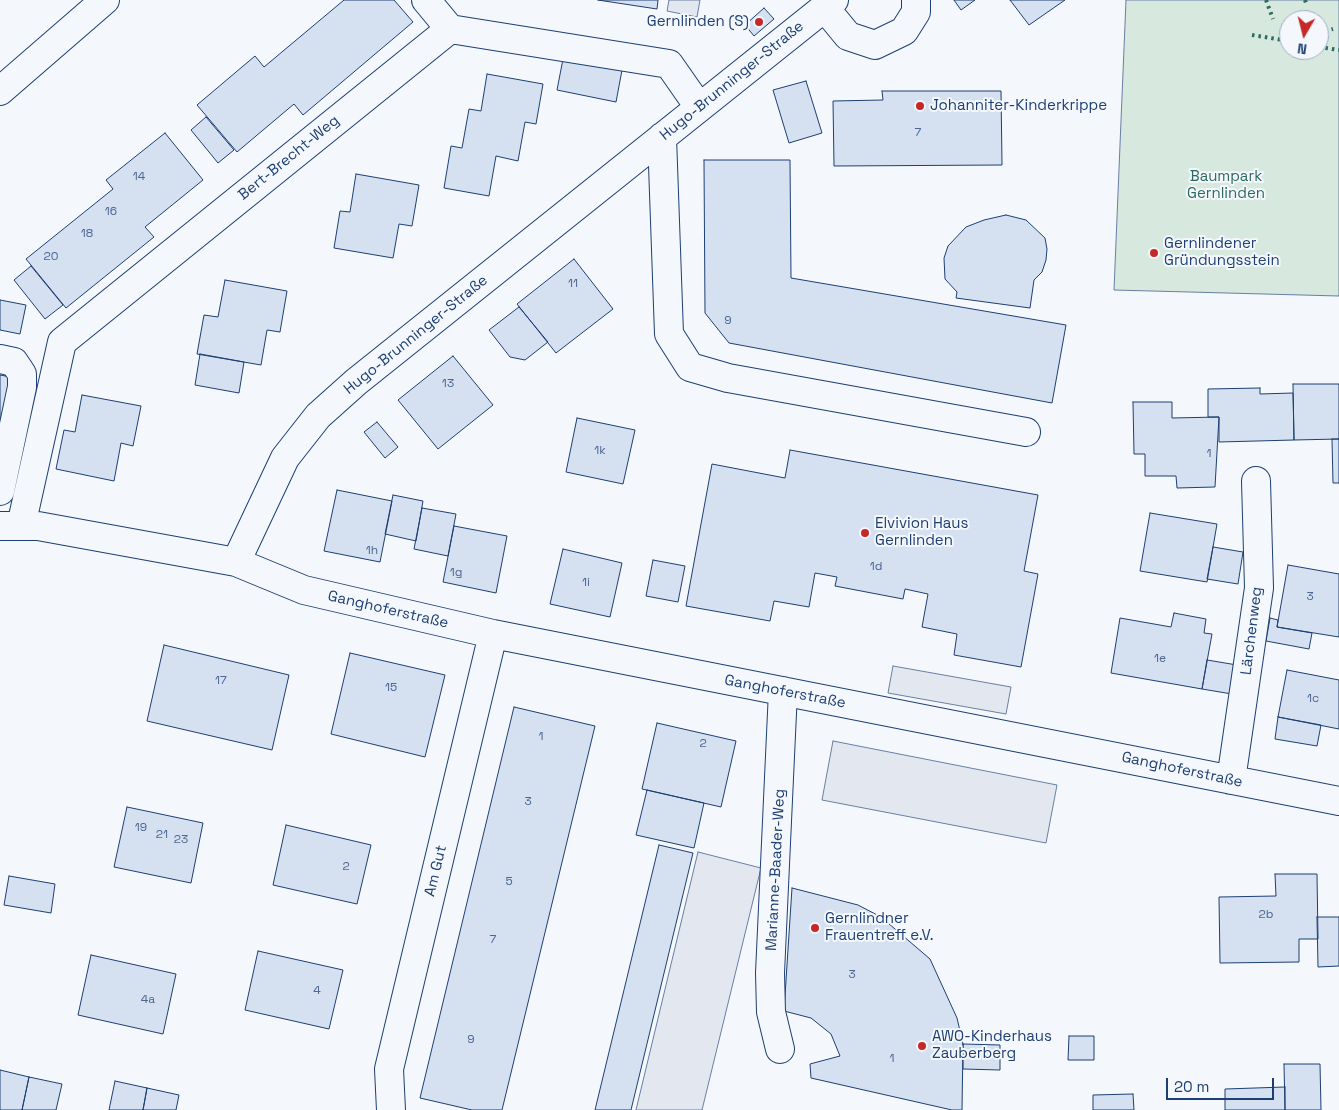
<!DOCTYPE html>
<meta charset="utf-8">
<style>
body{margin:0}
#map{position:relative;width:1339px;height:1110px;overflow:hidden;background:#f4f7fb;font-family:"Space Grotesk",sans-serif}
canvas{display:block}
.north{position:absolute;left:1279px;top:10px;width:50px;height:50px;box-sizing:border-box;background:#f4f7fb;border:1px solid #9eadc5;border-radius:50%;rotate:188deg;font-size:14px;font-weight:700;line-height:20px;text-align:center;color:#1d3f73}
.north::after{content:'';display:block;margin:auto;width:18px;height:22px;background:#c62828;clip-path:polygon(50% 0,100% 100%,50% 72%,0 100%)}
.scale{position:absolute;left:1166px;top:1078px;width:108px;height:22px;box-sizing:border-box;border:2px solid #1d3f73;border-top:0;padding-left:6px;font-size:15px;line-height:18px;white-space:nowrap;color:#1d3f73;-webkit-text-stroke:4px #f4f7fb;paint-order:stroke}
</style>
<div id="map">
<canvas width="1339" height="1110"></canvas>
<div class="north">N</div>
<div class="scale">20 m</div>
</div>
<script>
const g = document.querySelector('canvas').getContext('2d');
g.lineJoin = 'round';
function paint(path, color) { g.fillStyle = color; g.fill(path, 'evenodd'); }
const toPath = rows => new Path2D(rows.map(r => 'M' + r).join(''));
function trace(path, color, width, dash) { g.strokeStyle = color; g.lineWidth = width; g.lineCap = dash ? 'butt' : 'round'; g.setLineDash(dash || []); g.stroke(path); }
function drawText(font, color, halo, rows, align = 'center') {
  g.font = font + ' "Space Grotesk",sans-serif'; g.lineWidth = 4; g.setLineDash([]); g.textBaseline = 'middle'; g.strokeStyle = halo; g.fillStyle = color; for (const [text, x, y, turn = 0] of rows) {
    g.save(); g.translate(x, y); g.rotate((+turn || 0) * Math.PI / 180); g.textAlign = isNaN(turn) ? turn : align; if (halo) g.strokeText(text, 0, 0); g.fillText(text, 0, 0); g.restore();
  }
}
const green = toPath([
 [1126,0,1339,0,1339,296,1114,290,1126,0],
 [1289,20,1319,20,1319,50,1289,50,1289,20]
]);
const parking = toPath([
 [669,0,700,0,697,17,667,11,669,0],
 [893,666,1011,687,1006,714,888,693,893,666],
 [833,741,1057,785,1046,843,822,800,833,741],
 [698,852,761,868,702,1110,636,1110,698,852]
]);
const building = toPath([
 [344,0,394,0,413,22,303,115,294,104,237,152,197,105,255,56,264,67,344,0],
 [598,0,658,0,657,9,598,0],
 [954,0,975,0,961,10,954,0],
 [1010,0,1065,0,1029,25,1010,0],
 [764,8,774,19,754,36,745,25,764,8],
 [563,59,622,70,616,102,557,90,563,59],
 [487,74,543,84,536,124,525,122,518,161,496,156,489,196,444,188,451,146,462,148,469,109,481,111,487,74],
 [806,81,822,133,789,143,773,90,806,81],
 [882,91,1001,91,1002,165,834,166,833,101,883,100,882,91],
 [206,117,234,150,218,163,191,130,206,117],
 [165,133,203,180,145,227,154,237,66,308,26,259,113,189,106,180,165,133],
 [704,160,790,160,791,278,1066,325,1052,403,729,343,705,313,704,160],
 [356,174,419,185,412,226,399,224,393,258,334,248,340,211,350,212,356,174],
 [1006,215,1026,220,1045,238,1047,249,1046,260,1042,272,1034,280,1030,308,956,298,957,292,945,279,944,258,948,246,966,227,984,220,1006,215],
 [574,259,613,309,556,353,517,304,574,259],
 [31,266,63,305,45,319,14,280,31,266],
 [225,280,287,291,280,332,267,330,261,365,197,354,204,315,218,317,225,280],
 [0,300,26,305,20,334,0,330,0,300],
 [519,307,548,342,525,360,510,357,489,330,519,307],
 [200,354,244,362,239,393,195,385,200,354],
 [453,356,493,405,438,449,398,400,453,356],
 [0,375,11,377,0,433,0,375],
 [1293,384,1339,384,1339,439,1294,440,1293,384],
 [1260,388,1260,394,1293,393,1294,440,1219,442,1219,417,1208,417,1208,389,1260,388],
 [82,395,141,406,133,446,121,443,114,481,56,469,64,430,75,432,82,395],
 [1133,402,1172,402,1172,418,1219,417,1215,487,1177,488,1176,476,1145,476,1145,454,1134,454,1133,402],
 [577,418,635,430,623,484,566,472,577,418],
 [377,422,398,447,385,458,364,432,377,422],
 [1332,439,1339,439,1339,483,1333,483,1332,439],
 [790,450,1038,495,1024,571,1038,574,1021,667,954,655,957,634,922,627,928,594,905,589,903,599,835,586,837,577,815,573,809,607,774,601,770,621,686,606,712,464,785,478,790,450],
 [337,490,392,501,380,562,324,551,337,490],
 [393,495,423,501,416,541,385,534,393,495],
 [422,508,456,514,448,556,414,549,422,508],
 [1150,513,1217,524,1207,582,1140,571,1150,513],
 [454,526,507,536,496,593,443,582,454,526],
 [1213,547,1243,552,1238,584,1207,579,1213,547],
 [563,549,622,563,610,617,550,604,563,549],
 [653,560,685,566,678,602,646,596,653,560],
 [1288,565,1339,574,1339,637,1277,627,1288,565],
 [1174,613,1206,619,1204,633,1212,634,1202,689,1111,673,1120,618,1171,627,1174,613],
 [1270,618,1278,620,1277,627,1312,633,1309,649,1266,641,1270,618],
 [164,645,289,675,272,750,147,721,164,645],
 [350,653,445,675,425,757,331,734,350,653],
 [1207,660,1237,665,1232,694,1202,689,1207,660],
 [1287,670,1339,680,1339,729,1278,717,1287,670],
 [514,707,595,726,502,1110,472,1110,420,1098,514,707],
 [1278,717,1321,725,1317,746,1275,739,1278,717],
 [657,723,736,741,721,807,642,789,657,723],
 [647,790,704,803,694,848,636,835,647,790],
 [127,807,203,823,191,883,114,867,127,807],
 [286,825,371,845,357,904,273,885,286,825],
 [659,845,693,853,631,1110,595,1110,659,845],
 [1275,874,1317,874,1318,939,1299,939,1299,962,1220,963,1219,897,1276,896,1275,874],
 [9,876,55,884,51,913,4,905,9,876],
 [792,888,858,905,881,917,930,959,957,1018,963,1044,962,1110,952,1110,811,1078,810,1064,840,1056,831,1034,811,1018,784,1011,792,888],
 [1317,917,1339,917,1339,966,1318,967,1317,917],
 [258,951,343,970,329,1029,245,1010,258,951],
 [91,955,176,974,163,1034,78,1015,91,955],
 [1069,1036,1094,1036,1094,1060,1068,1060,1069,1036],
 [963,1044,1000,1045,1000,1070,963,1069,963,1044],
 [1284,1064,1320,1064,1321,1110,1285,1110,1284,1064],
 [0,1070,29,1077,22,1110,0,1110,0,1070],
 [29,1077,62,1084,56,1110,22,1110,29,1077],
 [115,1081,147,1088,143,1110,109,1110,115,1081],
 [1285,1087,1285,1110,1225,1110,1225,1089,1285,1087],
 [147,1088,179,1095,176,1110,143,1110,147,1088],
 [1133,1094,1134,1110,1093,1110,1093,1095,1133,1094]
]);
const minor = toPath([
 [426,0,450,29],
 [825,8,848,36,875,45,904,31,916,12,916,0],
 [0,91,105,0],
 [662,137,669,334,690,367,728,378,1026,432],
 [0,359,14,362,22,374,22,387,0,491],
 [0,526,38,526,236,562,304,590,493,634,1339,801],
 [21,526,62,342,450,29,669,64,699,107],
 [236,562,285,458,318,416,356,382,834,0],
 [1231,780,1259,588,1256,481],
 [780,1049,771,1012,770,973,783,691],
 [391,1110,389,1069,493,634]
]);
const hedge = toPath([
 [1266,0,1273,19],
 [1305,0,1307,6],
 [1319,33,1333,29],
 [1252,35,1289,41],
 [1319,47,1339,50]
]);
const markers = [
 [759,22,5,"#c62828"],
 [920,106,5,"#c62828"],
 [1154,253,5,"#c62828"],
 [865,533,5,"#c62828"],
 [815,928,5,"#c62828"],
 [922,1046,5,"#c62828"]
];
const numberNames = [
 ["7",918,133],
 ["14",139,177],
 ["16",111,212],
 ["18",87,234],
 ["20",51,257],
 ["11",573,284],
 ["9",728,321],
 ["13",448,384],
 ["1k",600,451],
 ["1",1209,454],
 ["1h",372,551],
 ["1d",876,567],
 ["1g",456,573],
 ["1i",586,583],
 ["3",1310,597],
 ["1e",1160,659],
 ["17",221,681],
 ["15",391,688],
 ["1c",1313,699],
 ["1",541,737],
 ["2",703,744],
 ["3",528,802],
 ["19",141,828],
 ["21",162,835],
 ["23",181,840],
 ["2",346,867],
 ["5",509,882],
 ["2b",1266,915],
 ["7",493,940],
 ["3",852,975],
 ["4",317,991],
 ["4a",148,1000],
 ["9",471,1040],
 ["1",892,1059]
];
const poiNames = [
 ["Gernlinden (S)",749,22,"right"],
 ["Johanniter-Kinderkrippe",930,106],
 ["Gernlindener",1164,244],
 ["Gründungsstein",1164,261],
 ["Elvivion Haus",875,524],
 ["Gernlinden",875,541],
 ["Gernlindner",825,919],
 ["Frauentreff e.V.",825,936],
 ["AWO-Kinderhaus",932,1037],
 ["Zauberberg",932,1054]
];
const streetNames = [
 ["Hugo-Brunninger-Straße",732,81,-39],
 ["Bert-Brecht-Weg",289,158,-39],
 ["Hugo-Brunninger-Straße",416,335,-39],
 ["Ganghoferstraße",388,610,13],
 ["Lärchenweg",1252,631,-83],
 ["Ganghoferstraße",785,692,11],
 ["Ganghoferstraße",1182,770,12],
 ["Marianne-Baader-Weg",776,870,-87],
 ["Am Gut",436,871,-76]
];
const parkNames = [
 ["Baumpark",1226,177],
 ["Gernlinden",1226,194]
];
paint(green, '#d7e8df');
trace(green, '#687fa3', 1);
paint(parking, '#e3e8f0');
trace(parking, '#687fa3', 1);
paint(building, '#d5e0f0');
trace(building, '#1d3f73', 1);
trace(minor, '#1d3f73', 30);
trace(minor, '#f4f7fb', 28);
trace(hedge, '#2c6c60', 4, [2.5, 4]);
for (const [x, y, r, color] of markers) { const dot = new Path2D(); dot.arc(x, y, r, 0, 2 * Math.PI); g.fillStyle = color; g.fill(dot); trace(dot, '#f4f7fb', 2); }
drawText('12px', '#4b6792', null, numberNames);
drawText('15px', '#1d3f73', '#f4f7fb', poiNames, 'left');
drawText('15px', '#1d3f73', '#f4f7fb', streetNames);
drawText('15px', '#2c6c60', '#f4f7fb', parkNames);
</script>
